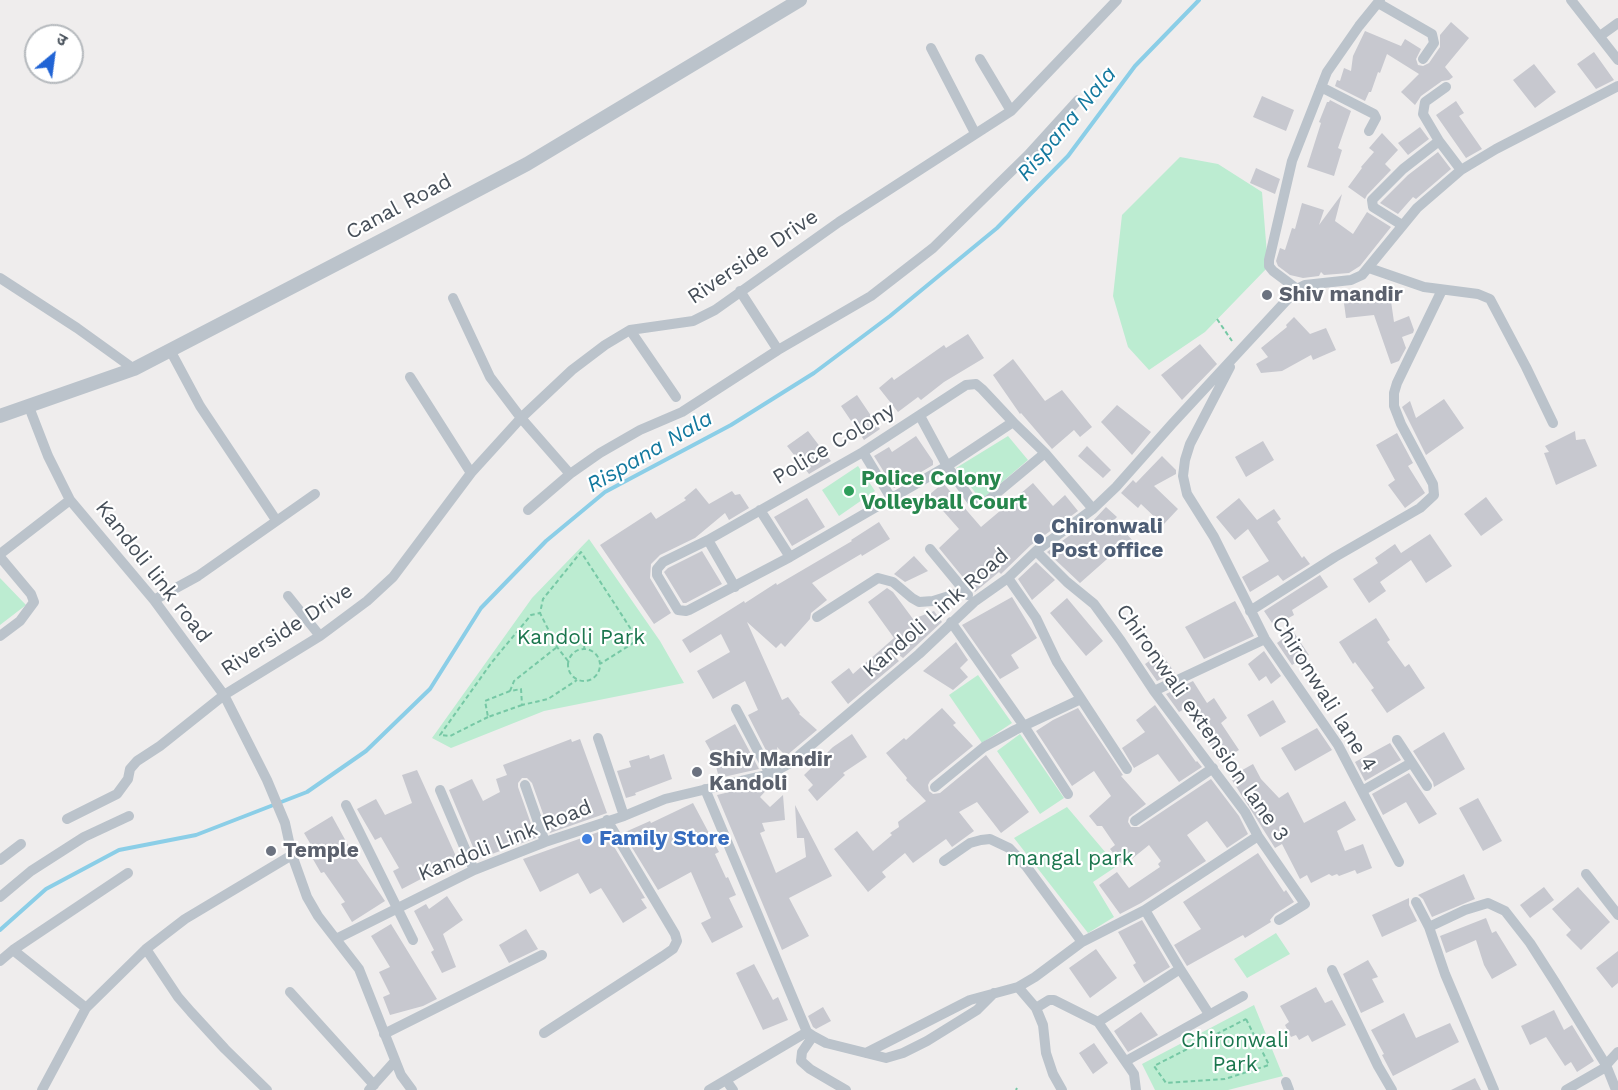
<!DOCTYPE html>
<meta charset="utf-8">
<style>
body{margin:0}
#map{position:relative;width:1618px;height:1090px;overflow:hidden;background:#efeded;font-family:"Work Sans","Noto Sans Devanagari",sans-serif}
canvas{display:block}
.north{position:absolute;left:24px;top:24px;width:60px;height:60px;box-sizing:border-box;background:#fff;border:2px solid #b5b9bd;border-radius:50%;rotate:29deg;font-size:16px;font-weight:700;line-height:24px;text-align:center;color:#464f59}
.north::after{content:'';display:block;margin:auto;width:21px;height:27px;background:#2164d5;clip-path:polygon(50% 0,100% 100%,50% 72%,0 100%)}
</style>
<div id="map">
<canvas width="1618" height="1090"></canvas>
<div class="north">उ</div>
</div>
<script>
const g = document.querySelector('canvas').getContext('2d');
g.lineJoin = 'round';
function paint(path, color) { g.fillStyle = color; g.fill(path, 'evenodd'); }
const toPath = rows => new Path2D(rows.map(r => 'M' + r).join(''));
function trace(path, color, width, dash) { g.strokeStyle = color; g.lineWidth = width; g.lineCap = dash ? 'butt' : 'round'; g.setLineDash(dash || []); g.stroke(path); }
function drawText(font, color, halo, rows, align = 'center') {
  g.font = font + ' "Work Sans",sans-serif'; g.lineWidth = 4.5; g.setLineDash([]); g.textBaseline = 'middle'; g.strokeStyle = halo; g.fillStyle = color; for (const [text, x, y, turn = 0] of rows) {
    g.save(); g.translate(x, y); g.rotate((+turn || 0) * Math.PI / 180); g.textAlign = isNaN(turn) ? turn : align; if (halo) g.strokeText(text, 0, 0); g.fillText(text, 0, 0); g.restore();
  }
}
const green = toPath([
 [1180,157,1218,164,1262,192,1268,267,1205,332,1149,370,1128,347,1113,296,1122,215],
 [1008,436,1028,460,981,500,956,468],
 [858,466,875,491,839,516,822,490],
 [589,539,660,641,684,683,544,711,451,748,432,738,532,598],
 [0,578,26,605,0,625],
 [978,675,1012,723,982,743,949,695],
 [1020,734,1064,798,1040,814,997,751],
 [1067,807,1117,866,1093,882,1114,917,1088,933,1014,838],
 [1276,933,1290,954,1247,978,1234,959],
 [1254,1005,1283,1076,1228,1090,1155,1090,1142,1064]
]);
const stream = toPath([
 [0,930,46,889,119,850,196,835,307,792,366,751,430,689,481,608,546,541,605,492,731,425,814,373,890,316,997,228,1068,156,1135,66,1199,0]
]);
const building = toPath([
 [1451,22,1469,38,1445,67,1453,77,1449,80,1442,81,1421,96,1415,105,1401,92,1419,74,1387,54,1380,73,1378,72,1371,92,1369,92,1365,101,1335,86,1337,80,1340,81,1344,68,1351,71,1353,56,1365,31,1401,46,1405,39,1421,49,1416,59,1418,65,1423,66,1429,63,1440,47,1440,35],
 [1594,52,1614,80,1596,89,1577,64],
 [1534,64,1556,92,1535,108,1513,80],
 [1262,96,1294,110,1286,131,1253,117],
 [1330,100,1351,111,1338,148,1342,150,1334,176,1307,167,1321,123,1319,122,1327,102,1329,102],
 [1456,101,1464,113,1459,116,1482,149,1466,158,1436,115],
 [1420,127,1429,139,1408,155,1398,143],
 [1382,133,1398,150,1385,164,1391,170,1367,195,1365,199,1348,187,1362,168,1361,167,1374,152,1369,148],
 [1438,152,1451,169,1416,199,1413,197,1398,214,1380,203,1408,175],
 [1256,168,1280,179,1275,194,1250,183],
 [1342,194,1335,221,1353,234,1367,212,1391,227,1360,266,1349,273,1324,275,1321,272,1319,276,1303,278,1290,275,1278,266,1276,261,1280,248,1285,250,1292,228,1295,229,1302,203,1324,210,1319,225],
 [1383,290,1385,300,1391,301,1394,322,1409,316,1414,330,1413,333,1402,337,1406,348,1399,361,1391,364,1374,315,1346,318,1343,296],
 [1294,317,1310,334,1326,328,1336,350,1313,360,1311,355,1282,371,1261,373,1256,364,1268,357,1261,348,1287,327,1286,325],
 [968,334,984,358,944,382,921,400,918,397,898,412,879,388,892,377,894,380,944,345,946,348],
 [1200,344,1217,364,1182,400,1161,375],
 [1013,359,1045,401,1062,390,1092,427,1080,437,1074,430,1052,449,1021,413,1020,414,993,375],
 [857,395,880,429,864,440,841,406],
 [1444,399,1464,428,1426,455,1402,407,1410,401,1416,418],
 [1117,405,1151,432,1132,455,1101,422],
 [808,431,831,461,809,474,787,446],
 [1575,431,1576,440,1585,439,1597,466,1556,485,1544,453,1549,452,1545,446],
 [1397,433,1413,463,1408,466,1425,493,1405,508,1388,485,1395,480,1376,445],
 [916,436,933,461,933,465,894,488,874,456,889,447,892,452],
 [1263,441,1274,460,1246,477,1235,457],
 [1087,446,1111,470,1103,478,1078,456],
 [1162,456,1176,470,1176,474,1154,486,1178,509,1163,525,1141,504,1138,508,1121,493,1133,480,1136,483],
 [943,483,981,527,1033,483,1053,506,1065,495,1078,511,1031,545,1003,572,1001,574,999,572,975,592,939,548,959,529,929,495],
 [696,488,709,504,732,491,735,495,740,494,749,508,729,520,725,513,695,538,660,555,651,564,650,578,671,613,654,624,600,545,651,512,656,519,686,500,684,498],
 [1486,497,1503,520,1481,536,1464,514],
 [807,498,825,527,792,546,774,517],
 [1239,498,1257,520,1274,509,1281,519,1277,522,1302,558,1304,556,1310,564,1283,581,1278,575,1250,592,1242,577,1269,561,1248,529,1235,540,1216,517],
 [1106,507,1117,517,1114,520,1133,541,1118,555,1115,552,1080,583,1047,552,1088,522,1090,524],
 [879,522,890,539,862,556,861,554,812,583,827,600,811,613,810,619,785,647,781,643,776,648,747,622,782,700,788,697,800,713,799,714,817,730,786,756,777,747,779,761,773,764,748,715,758,710,745,681,713,699,697,671,730,652,721,634,690,653,682,640,744,601,745,603,776,583,777,585,852,541,851,540],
 [1430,534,1452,566,1426,583,1411,560,1380,582,1386,591,1369,603,1353,579,1378,563,1375,558,1395,544,1401,553],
 [702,551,722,584,686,603,683,603,664,572,668,568],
 [914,556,928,571,905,582,894,574],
 [1036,562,1055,580,1032,600,1018,579],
 [1320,575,1328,587,1292,610,1294,615,1274,626,1264,611],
 [887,588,893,592,913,619,934,611,942,622,903,658,895,652,893,655,899,661,848,704,831,682,849,668,853,674,894,638,868,602],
 [1012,597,1037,638,1011,655,1019,668,1000,679,962,625],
 [1067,598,1103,641,1086,656,1050,613],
 [1235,601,1254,636,1204,659,1185,627],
 [1376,618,1390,640,1387,642,1405,667,1409,664,1425,688,1387,713,1371,690,1374,688,1355,662,1353,664,1339,642],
 [1293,631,1309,655,1292,665,1277,643],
 [956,642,968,660,960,668,968,677,953,690,923,671],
 [1264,651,1281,676,1271,684,1266,676,1259,681,1248,664],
 [1161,653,1175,673,1157,681,1145,664],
 [1193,681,1207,703,1214,698,1227,718,1221,723,1239,750,1220,761,1186,708,1179,712,1166,694],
 [1273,700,1286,722,1260,737,1247,715],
 [1155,705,1196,762,1197,761,1202,767,1179,782,1158,754,1134,768,1122,748,1145,732,1136,720],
 [942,708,956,723,953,725,973,746,930,781,928,785,929,791,933,794,940,793,986,755,1029,812,1001,833,977,802,959,812,974,831,952,847,946,839,913,863,905,853,882,872,886,877,868,892,834,849,857,831,873,851,892,835,890,833,899,827,898,822,926,801,906,780,907,778,886,753,904,738,906,740],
 [1078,708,1123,775,1121,776,1146,804,1129,817,1128,822,1131,827,1139,827,1211,779,1239,816,1248,834,1227,848,1207,821,1187,835,1206,861,1141,903,1120,914,1099,885,1117,872,1129,888,1160,867,1158,864,1161,861,1149,845,1123,866,1110,849,1115,845,1102,826,1097,826,1089,816,1111,796,1094,771,1072,786,1036,731,1053,720],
 [735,724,759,769,719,778,713,755,705,741],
 [1317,728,1332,750,1295,771,1281,748],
 [1444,732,1465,769,1434,787,1433,782,1413,751],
 [852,734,867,757,843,773,845,775,817,801,808,790,813,785,804,775,833,747],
 [571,739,572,742,580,739,607,813,550,833,532,783,527,778,522,778,518,783,518,787,536,838,478,859,449,790,472,779,483,801,500,792,496,779,507,775,503,765],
 [1390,743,1401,760,1365,781,1355,762],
 [664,754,672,779,635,793,636,795,626,798,617,771,631,767,629,761,649,755,650,759],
 [1253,764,1261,779,1279,798,1288,792,1304,823,1345,801,1356,820,1337,831,1345,851,1363,844,1372,868,1357,874,1355,870,1339,876,1337,874,1332,876,1329,874,1311,883,1307,875,1300,879,1282,844,1275,848,1230,777],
 [417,770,459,863,439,873,438,870,402,889,393,871,399,868,381,837,375,840,357,809,376,799,385,815,412,803,402,775],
 [1409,773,1437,814,1419,824,1406,802,1383,815,1372,794],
 [773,783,760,797,770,807,783,795,785,820,762,823,765,831,760,833,776,873,806,857,804,838,797,838,795,805,832,876,789,898,809,936,782,950,717,795,758,785],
 [1478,798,1502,841,1483,851,1459,808],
 [693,803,719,852,715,854,726,878,728,877,736,895,729,898,743,927,712,943,701,923,711,918,691,872,658,890,623,833,650,821,651,823],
 [332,816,353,854,385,901,352,922,341,904,345,902,324,872,321,873,310,854,314,850,304,833],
 [604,830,645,898,641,899,647,908,623,923,601,888,590,894,578,873,540,892,523,859],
 [1258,853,1284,892,1286,890,1294,902,1275,914,1270,920,1271,922,1245,938,1243,935,1187,966,1174,945,1201,929,1183,902],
 [1464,874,1475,899,1432,917,1423,899,1418,895],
 [1544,887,1554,900,1530,918,1520,905],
 [1578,887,1610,922,1581,950,1566,935,1571,930,1552,909],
 [447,896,463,920,443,934,456,967,442,973,431,952,434,950,414,911,426,904,429,909],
 [1409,898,1409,905,1417,921,1382,937,1372,915],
 [1486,918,1492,933,1496,931,1517,965,1492,979,1484,965,1476,940,1446,953,1440,936],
 [1142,920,1170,967,1144,983,1133,965,1136,963,1118,932],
 [391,924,437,999,423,1006,390,1015,383,997,390,994,379,972,390,967,371,936],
 [526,929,538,949,509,963,499,945],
 [1096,949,1117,978,1090,998,1069,968],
 [1618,951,1618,983,1612,988,1596,968],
 [1368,960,1378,977,1372,979,1384,1002,1361,1013,1343,974],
 [754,964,773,1000,778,997,788,1020,763,1030,736,973],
 [1316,987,1325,1003,1332,1000,1346,1025,1312,1042,1308,1035,1299,1040,1296,1035,1291,1037,1285,1025,1289,1022,1280,1006],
 [823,1007,831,1021,816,1029,813,1027,808,1016],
 [1554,1010,1564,1030,1572,1025,1594,1061,1577,1072,1571,1062,1565,1066,1546,1037,1530,1045,1521,1026],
 [1141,1012,1158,1035,1128,1052,1114,1031],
 [1404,1013,1416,1038,1450,1023,1459,1042,1393,1076,1382,1055,1384,1054,1371,1030],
 [1094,1043,1108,1063,1093,1074,1079,1053],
 [1475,1078,1481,1090,1451,1090]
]);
const path = toPath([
 [1217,319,1232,341],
 '568 665a16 16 0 1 1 32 0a16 16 0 1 1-32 0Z',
 [584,649,587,628],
 [568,661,557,647,540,613,543,599,581,552,638,640,600,664],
 [510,691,514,681,557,647],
 [522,705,488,717,485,701,510,691,521,689,522,705,548,699,577,680],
 [488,717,450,736,440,735,492,662,531,615,540,613],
 [1246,1019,1269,1065,1225,1079,1166,1083,1154,1066,1246,1019],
 [1016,1090,1017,1088]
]);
const minor = toPath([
 [1571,0,1618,60],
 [1378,3,1432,34,1434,43,1423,59],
 [1600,36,1618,23],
 [931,48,975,133],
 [980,59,1011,111],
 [1321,87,1374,114,1376,118,1369,131],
 [1446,87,1425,102,1423,114,1439,141,1461,170],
 [1402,225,1373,207,1372,200,1403,169,1439,141],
 [1369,268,1424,287,1478,294,1490,299,1526,367,1553,423],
 [0,278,77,328,134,369],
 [1297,289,1273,271,1269,266,1269,260,1292,161,1327,72,1359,26,1380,0],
 [740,291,778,350],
 [453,298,490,377,521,418,570,474,528,510],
 [630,330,676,397],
 [170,350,200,406,276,520],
 [1230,367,1190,444,1185,460,1183,476,1187,494,1214,537,1265,639,1338,745,1399,862],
 [410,377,471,473],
 [29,407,48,456,70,500,154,600,224,695,267,780,285,823,292,855,307,897,318,916,359,969,401,1075,412,1090],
 [920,416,947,466,972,501,977,504,986,502,1045,453],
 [1013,422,982,389,976,384,966,385,863,452,708,540,663,562,657,569,657,575,678,610,686,611,689,610,790,557,947,466,1013,422,1045,453,1093,509],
 [863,452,891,498],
 [570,474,600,453,640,430,682,412,778,350,871,296,933,248,1028,155,1078,100],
 [760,510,790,557],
 [708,540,735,587],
 [930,549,968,595],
 [1036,551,1067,582,1094,604,1121,641,1154,691,1245,812,1258,836,1305,904,1279,920],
 [0,554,70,500],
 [0,557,31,594,34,602,20,621,0,636],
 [1008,578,1036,618,1057,662,1127,769],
 [288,596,320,636],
 [154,600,198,576,315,494],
 [1250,611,1335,557,1420,508,1434,495,1433,484,1401,424,1394,406,1394,393,1397,383,1442,290],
 [817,617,878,578,893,582,912,598,919,602,933,601,965,591],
 [951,622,1024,726,1068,794],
 [1154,691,1265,639],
 [736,709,770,774],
 [598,738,624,816],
 [1397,740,1427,786],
 [525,785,545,842],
 [935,787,984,747,1015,730,1081,699],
 [705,789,807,1032,813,1036,826,1043,886,1058,903,1053,927,1041,977,1010,994,993],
 [440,790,474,870],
 [1362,791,1411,763],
 [346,805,413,940],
 [67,819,117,794,128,779,130,769,137,761,160,746,224,695,320,636,367,601,393,577,471,473,521,418,572,370,605,345,630,330,693,321,715,310,839,222,1011,111,1117,0],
 [1135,821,1213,768],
 [0,860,21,844],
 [944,861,970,843,981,840,990,839,1009,848,1026,866,1082,942,1035,977,1018,987],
 [1586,874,1618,915],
 [0,897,31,871,84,837,129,816],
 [1416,902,1429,927,1445,974,1494,1090],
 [1429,927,1465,910,1488,903,1505,911,1530,943,1555,982,1606,1065,1616,1090],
 [336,939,474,870,545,842,624,816,665,799,770,774,790,763,919,654,974,602,1008,578,1036,551,1093,509,1116,487,1172,424,1297,289,1305,285,1351,280,1362,275,1417,208,1461,170,1496,149,1618,86],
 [1082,942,1145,910,1258,836],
 [146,949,178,997,191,1012,225,1049,267,1090],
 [13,950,86,1008],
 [0,961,13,950,128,873],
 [1180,969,1209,1014],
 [1332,970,1378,1066,1392,1090],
 [290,992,374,1085],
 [1036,1008,1049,1000,1054,1000,1098,1022],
 [544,1033,663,956,673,949,677,941,675,934,607,820],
 [384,1034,542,955],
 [813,1036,802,1052,801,1061,810,1069,846,1090],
 [866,1053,970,1000,1018,987,1036,1008,1043,1025,1046,1053,1053,1074,1062,1090],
 [1126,1061,1243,996],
 [1606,1065,1618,1052],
 [726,1080,733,1090],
 [1286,1082,1289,1090],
 [42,1090,86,1008,146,949,185,919,292,855],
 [369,1090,395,1061],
 [709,1090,807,1032],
 [1136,1090,1134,1074,1098,1022,1180,969,1145,910],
 [1566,1090,1606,1067]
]);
const tertiary = toPath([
 [0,416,134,369,394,234,527,164,800,0]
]);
const markers = [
 [1267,295,6,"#6b7280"],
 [849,491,6,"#2e9e5b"],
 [1039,539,6,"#5c6f8a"],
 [697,772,6,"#6b7280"],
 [587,839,6,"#3f7fe0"],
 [271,851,6,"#6b7280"]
];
const streetNames = [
 ["Canal Road",399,207,-28],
 ["Riverside Drive",753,257,-34],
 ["Police Colony",834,444,-31],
 ["Kandoli link road",153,572,52],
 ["Kandoli Link Road",936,613,-41],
 ["Riverside Drive",287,630,-33],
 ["Chironwali lane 4",1324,694,58],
 ["Chironwali extension lane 3",1202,723,55],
 ["Kandoli Link Road",505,841,-22]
];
const worshipNames = [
 ["Shiv mandir",1279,295],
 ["Shiv Mandir",709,760],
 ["Kandoli",709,784],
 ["Temple",283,851]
];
const leisureNames = [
 ["Police Colony",861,479],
 ["Volleyball Court",861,503]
];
const serviceNames = [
 ["Chironwali",1051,527],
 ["Post office",1051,551]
];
const parkNames = [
 ["Kandoli Park",581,638],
 ["mangal park",1070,859],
 ["Chironwali",1235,1041],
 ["Park",1235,1065]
];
const shopNames = [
 ["Family Store",599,839]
];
const waterNames = [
 ["Rispana Nala",1067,124,-50],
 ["Rispana Nala",650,452,-30]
];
paint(green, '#bcecd1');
trace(stream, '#8bcee7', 4);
paint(building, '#c7c8cf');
trace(path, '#76c8a5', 2, [4.5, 3]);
trace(minor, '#bbc3cb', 10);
trace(tertiary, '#bbc3cb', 14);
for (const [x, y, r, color] of markers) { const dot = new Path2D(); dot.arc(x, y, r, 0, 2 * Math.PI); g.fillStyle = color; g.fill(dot); trace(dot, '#fff', 2); }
drawText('21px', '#464f59', '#fff', streetNames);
drawText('bold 21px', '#5b616d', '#fff', worshipNames, 'left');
drawText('bold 21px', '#27864d', '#fff', leisureNames, 'left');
drawText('bold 21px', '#4e5e75', '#fff', serviceNames, 'left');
drawText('21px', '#1b764e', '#fff', parkNames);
drawText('bold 21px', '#366cbe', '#fff', shopNames, 'left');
drawText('italic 22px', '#13799f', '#fff', waterNames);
</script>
